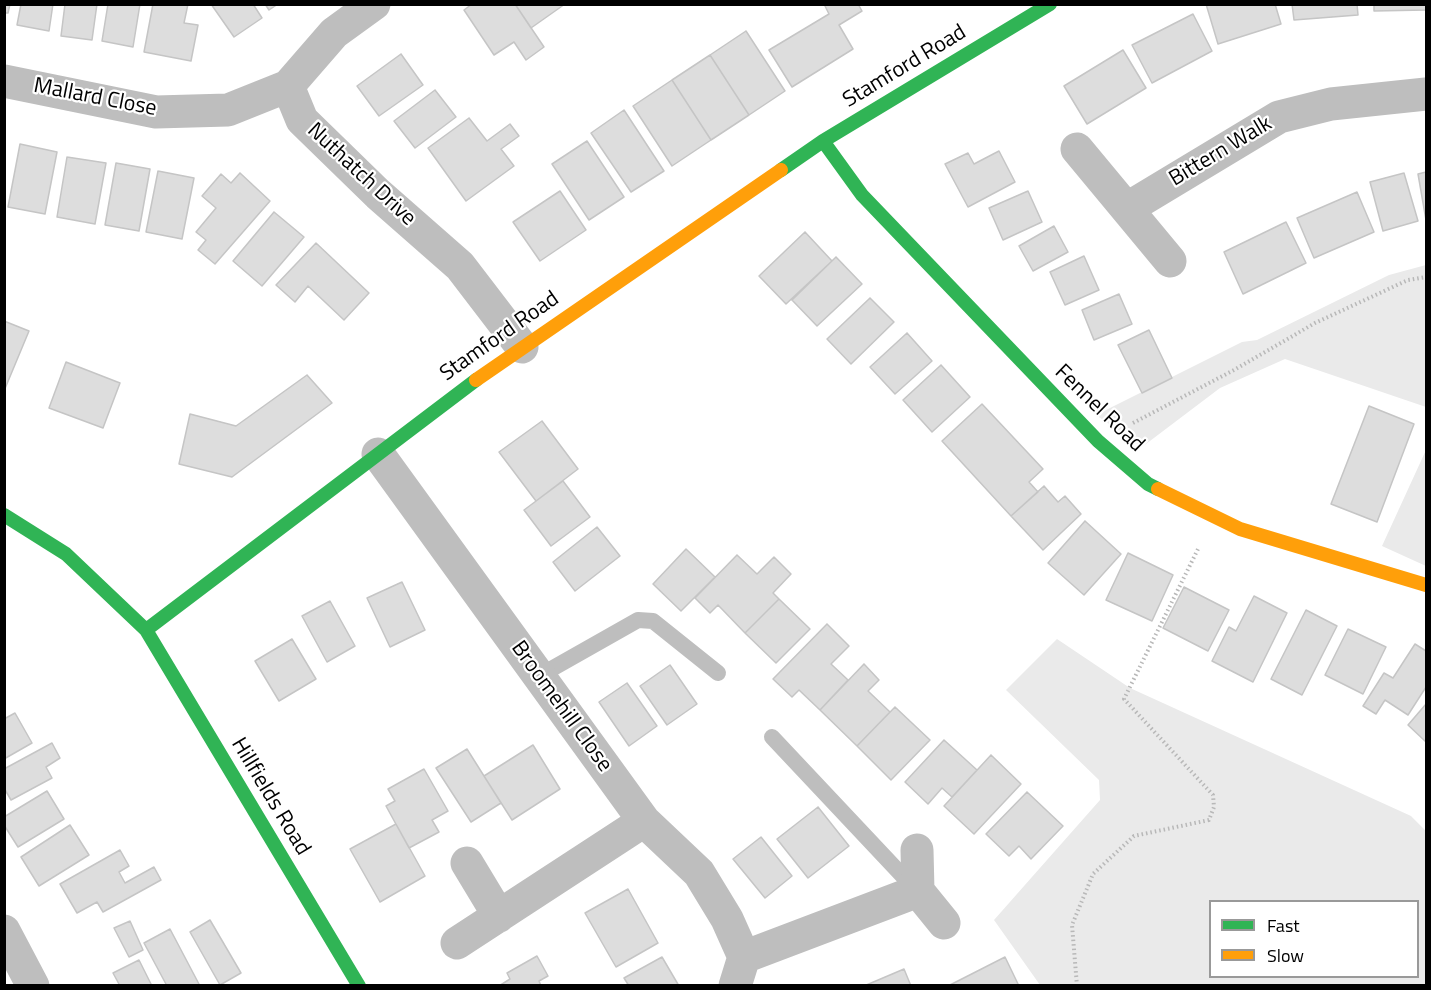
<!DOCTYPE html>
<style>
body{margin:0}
#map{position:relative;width:1431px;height:990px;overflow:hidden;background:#fff;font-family:"Titillium Web",sans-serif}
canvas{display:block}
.frame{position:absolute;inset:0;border:6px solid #000;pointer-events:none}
.legend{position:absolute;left:1209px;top:900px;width:210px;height:78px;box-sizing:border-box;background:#fff;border:2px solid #999;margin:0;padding:8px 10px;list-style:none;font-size:18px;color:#000}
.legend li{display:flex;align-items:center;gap:12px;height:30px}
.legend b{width:30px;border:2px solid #999}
</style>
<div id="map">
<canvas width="1431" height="990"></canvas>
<div class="frame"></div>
<ul class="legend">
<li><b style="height:8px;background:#30b455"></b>Fast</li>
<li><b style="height:8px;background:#ff9f0a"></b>Slow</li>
</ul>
</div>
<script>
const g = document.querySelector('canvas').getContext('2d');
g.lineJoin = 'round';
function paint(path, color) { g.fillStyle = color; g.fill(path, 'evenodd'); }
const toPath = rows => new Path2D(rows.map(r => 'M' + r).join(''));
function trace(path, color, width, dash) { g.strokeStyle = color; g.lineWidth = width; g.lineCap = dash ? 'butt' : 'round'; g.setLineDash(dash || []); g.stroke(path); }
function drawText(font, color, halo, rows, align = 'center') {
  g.font = font + ' "Titillium Web",sans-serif'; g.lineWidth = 4.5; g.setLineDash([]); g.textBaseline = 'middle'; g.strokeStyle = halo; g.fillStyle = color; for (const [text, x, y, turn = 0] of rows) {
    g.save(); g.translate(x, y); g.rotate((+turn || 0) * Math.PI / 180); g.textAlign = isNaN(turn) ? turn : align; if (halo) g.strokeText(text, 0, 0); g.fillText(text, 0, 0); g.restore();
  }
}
const green = toPath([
 [1426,265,1426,407,1285,359,1220,388,1142,447,1096,415,1242,342,1257,340,1389,275],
 [1426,450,1426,566,1382,546],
 [1057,639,1130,688,1411,816,1426,831,1426,985,1040,985,994,920,1100,800,1099,780,1006,690],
 [1210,902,1418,902,1418,976,1210,976]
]);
const building = toPath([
 [4,4,10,4,8,13,4,13,4,4],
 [21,4,53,4,49,31,17,25,21,4],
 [65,4,97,4,92,40,61,36,65,4],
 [108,4,140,4,133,47,102,41,108,4],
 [153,4,188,4,184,23,198,25,191,61,144,52,153,4],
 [211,4,253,4,262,18,234,37,211,4],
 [265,4,278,4,269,10,265,4],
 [472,4,515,4,544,47,526,60,514,42,494,55,464,10,472,4],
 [515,4,565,4,531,28,515,4],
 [824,4,858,4,862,11,839,25,853,49,792,87,769,50,829,14,824,4],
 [1206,4,1275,4,1281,24,1218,44,1206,4],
 [1292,4,1357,4,1358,15,1294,20,1292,4],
 [1374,4,1426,4,1426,10,1374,11,1374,4],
 [1193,14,1212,51,1152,83,1132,45,1193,14],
 [746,31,785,91,749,115,710,55,746,31],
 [1123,50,1146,88,1087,124,1064,86,1123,50],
 [401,54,423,85,379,116,357,86,401,54],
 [710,55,749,115,711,140,672,80,710,55],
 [672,80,711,140,672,166,633,106,672,80],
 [435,90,456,117,415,148,394,121,435,90],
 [624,110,664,171,631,192,591,133,624,110],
 [469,118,487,141,510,124,519,136,501,149,514,166,466,201,428,148,469,118],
 [587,141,624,197,589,220,552,164,587,141],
 [20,144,57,152,45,214,8,207,20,144],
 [999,151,1015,182,968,207,945,164,968,153,974,164,999,151],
 [67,157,106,163,95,224,57,217,67,157],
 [116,163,150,169,139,231,105,225,116,163],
 [158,171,194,178,182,239,146,232,158,171],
 [1426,172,1426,220,1418,174,1426,172],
 [240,173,270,201,215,264,198,250,206,240,196,232,216,208,202,196,221,174,231,183,240,173],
 [1404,173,1418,221,1383,231,1370,182,1404,173],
 [560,191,586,230,540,261,513,222,560,191],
 [1028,191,1042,222,1003,240,989,208,1028,191],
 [1357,192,1374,232,1314,258,1297,218,1357,192],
 [274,212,304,237,262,286,233,261,274,212],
 [1286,222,1306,263,1243,294,1224,252,1286,222],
 [1054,226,1068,252,1033,271,1019,246,1054,226],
 [805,232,832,261,786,304,759,276,805,232],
 [316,243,369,293,344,320,308,286,295,302,276,285,316,243],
 [1084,256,1099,290,1065,305,1050,272,1084,256],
 [836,257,862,284,817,326,792,300,836,257],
 [1119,294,1132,324,1094,340,1082,310,1119,294],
 [870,298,894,322,851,364,827,339,870,298],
 [4,321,29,331,4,391,4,321],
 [1149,330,1172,378,1142,393,1118,345,1149,330],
 [907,333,932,361,895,394,870,367,907,333],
 [66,362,120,383,103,428,49,408,66,362],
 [941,365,970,397,932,432,903,400,941,365],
 [307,375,332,403,232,477,179,464,190,414,236,426,307,375],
 [982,404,1043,469,1029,482,1038,492,1011,516,942,441,982,404],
 [1369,406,1414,424,1377,522,1331,504,1369,406],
 [542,421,578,469,536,501,499,452,542,421],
 [563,481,590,517,551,546,524,510,563,481],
 [1044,486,1058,502,1065,496,1081,514,1043,550,1011,516,1044,486],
 [1085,521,1121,554,1084,595,1048,563,1085,521],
 [597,527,620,556,575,591,553,562,597,527],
 [686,549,715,577,681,611,653,584,686,549],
 [1128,553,1173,575,1152,621,1106,600,1128,553],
 [737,555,757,574,774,557,791,574,773,593,779,599,745,633,718,605,710,613,695,598,737,555],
 [402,582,425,630,390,647,367,598,402,582],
 [1184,587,1229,610,1208,651,1163,628,1184,587],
 [1254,596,1287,613,1253,682,1212,661,1229,627,1236,631,1254,596],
 [779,599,810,629,776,663,745,633,779,599],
 [330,601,355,646,327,662,302,616,330,601],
 [1306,610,1337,626,1302,695,1271,679,1306,610],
 [827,624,849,646,831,664,848,680,820,710,799,690,792,697,773,679,827,624],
 [1348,629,1386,647,1363,694,1325,675,1348,629],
 [292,639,316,679,279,701,255,661,292,639],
 [1415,644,1426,651,1426,687,1408,715,1385,700,1376,714,1363,706,1384,673,1393,678,1415,644],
 [864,664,879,680,868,691,890,712,857,746,820,710,864,664],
 [670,665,697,704,667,725,640,686,670,665],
 [627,683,657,726,629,746,599,702,627,683],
 [1426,704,1426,742,1408,725,1426,704],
 [895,707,930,740,891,780,857,746,895,707],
 [15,713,32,743,4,759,4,719,15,713],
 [944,740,977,770,952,797,942,788,928,804,905,782,944,740],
 [52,743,60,758,46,767,52,778,11,800,4,788,4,769,52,743],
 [533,745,560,789,512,820,484,776,533,745],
 [467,749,501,803,471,822,436,768,467,749],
 [991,755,1021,784,974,834,944,806,991,755],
 [424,769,448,811,432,820,439,832,409,848,386,806,395,801,388,789,424,769],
 [47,791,64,819,18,847,4,825,4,817,47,791],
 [1027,792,1063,826,1031,859,1019,846,1009,856,986,834,1027,792],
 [818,807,849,846,808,878,777,839,818,807],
 [396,824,425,876,380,902,350,849,396,824],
 [70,825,89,855,39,886,21,857,70,825],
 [761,837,792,876,765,898,733,859,761,837],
 [120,850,129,866,119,872,125,883,154,867,161,880,103,912,97,902,77,913,60,884,120,850],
 [628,889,658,943,616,967,585,913,628,889],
 [210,920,241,973,220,985,190,932,210,920],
 [130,921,143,950,129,957,114,928,130,921],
 [170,929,200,986,167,986,144,943,170,929],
 [537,956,548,976,539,981,541,986,499,986,510,979,507,973,537,956],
 [662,957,679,986,629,986,624,978,662,957],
 [1005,957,1019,986,948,986,1005,957],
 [139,960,152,986,120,986,113,973,139,960],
 [904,969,911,986,864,986,904,969]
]);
const path = toPath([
 [1133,423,1234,370,1315,323,1408,280,1426,277],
 [1077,986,1072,925,1093,874,1134,836,1209,820,1214,807,1213,795,1124,699,1199,547]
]);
const lane = toPath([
 [539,676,638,620,653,621,718,673],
 [772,737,915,889]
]);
const street = toPath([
 [374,4,334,33,288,86,302,120,378,194,460,266,522,347],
 [4,81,156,112,228,110,288,86],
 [1077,149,1170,261],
 [1128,208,1279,117,1331,104,1426,94],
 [378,454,644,821,699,873,727,919,744,957,735,986],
 [917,850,918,891,944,923],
 [467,863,499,916],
 [4,931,33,986],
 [457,943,644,821],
 [744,957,918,891]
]);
const fast = toPath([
 [823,141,862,195,1098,441,1148,484,1158,489],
 [781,170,823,141,1050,4],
 [4,515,66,554,146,630,359,986],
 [146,630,476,380]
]);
const slow = toPath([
 [476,380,781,170],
 [1158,489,1240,529,1426,585]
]);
const streetNames = [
 ["Stamford Road",905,67,-31],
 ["Mallard Close",95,98,11],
 ["Bittern Walk",1221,152,-31],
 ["Nuthatch Drive",361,175,43],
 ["Stamford Road",500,337,-35],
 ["Fennel Road",1099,409,44],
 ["Broomehill Close",561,707,54],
 ["Hillfields Road",270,797,59]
];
paint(green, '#eaeaea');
paint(building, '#ddd');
trace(building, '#c5c5c5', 1.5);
trace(path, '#b8b8b8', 4, [1.5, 3]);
trace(lane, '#bebebe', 16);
trace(street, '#bebebe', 33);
trace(fast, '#30b455', 14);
trace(slow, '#ff9f0a', 14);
drawText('22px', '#000', '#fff', streetNames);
</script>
